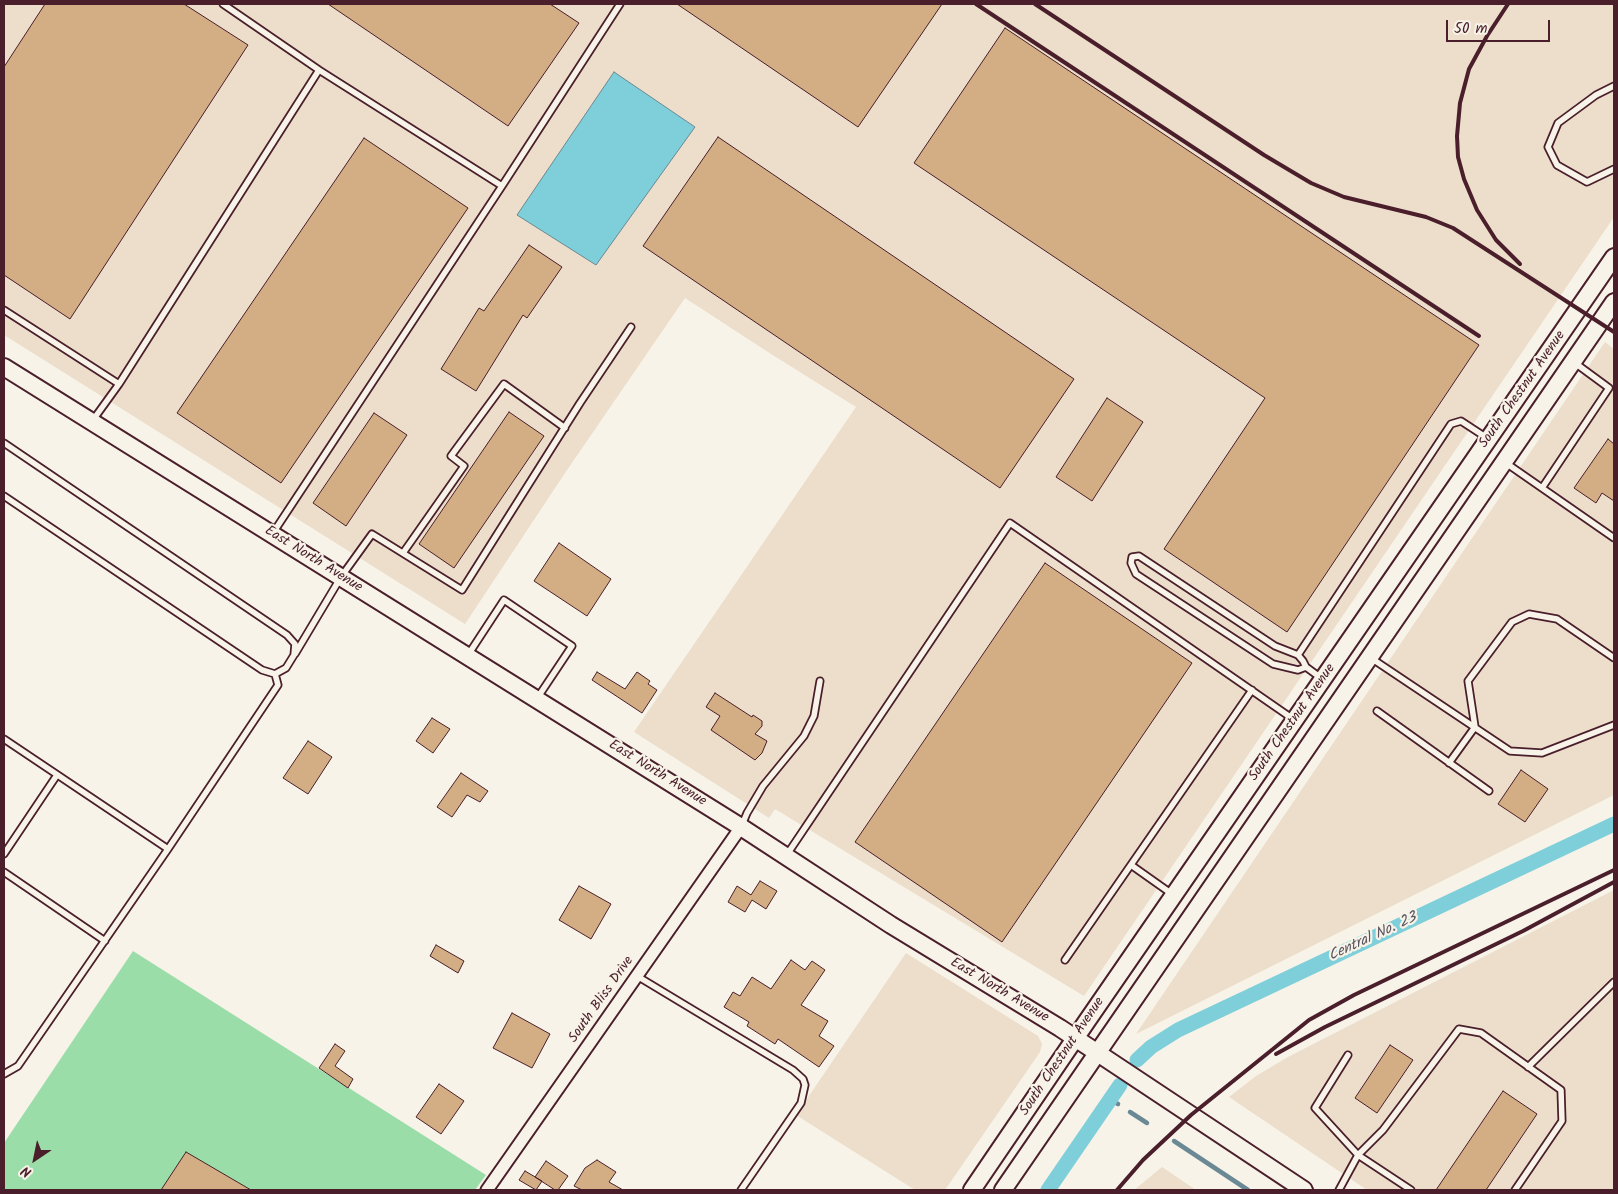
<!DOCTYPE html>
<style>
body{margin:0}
#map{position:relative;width:1618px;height:1194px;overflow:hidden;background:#f7f3e8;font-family:Kalam,sans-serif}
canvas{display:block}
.frame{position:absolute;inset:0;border:5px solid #4a1f2b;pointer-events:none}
.north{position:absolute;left:10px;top:1134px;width:50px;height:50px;-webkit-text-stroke:4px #f7f3e8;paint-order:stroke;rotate:214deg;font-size:14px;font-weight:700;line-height:20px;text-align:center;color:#4a1f2b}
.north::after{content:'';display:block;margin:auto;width:18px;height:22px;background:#4a1f2b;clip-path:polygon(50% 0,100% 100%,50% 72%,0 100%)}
.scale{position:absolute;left:1446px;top:20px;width:104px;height:22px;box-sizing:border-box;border:2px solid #4a1f2b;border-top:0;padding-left:6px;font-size:15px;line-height:18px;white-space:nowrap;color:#4a1f2b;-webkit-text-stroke:4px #f7f3e8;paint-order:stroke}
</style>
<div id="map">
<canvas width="1618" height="1194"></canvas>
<div class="frame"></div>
<div class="north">N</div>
<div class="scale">50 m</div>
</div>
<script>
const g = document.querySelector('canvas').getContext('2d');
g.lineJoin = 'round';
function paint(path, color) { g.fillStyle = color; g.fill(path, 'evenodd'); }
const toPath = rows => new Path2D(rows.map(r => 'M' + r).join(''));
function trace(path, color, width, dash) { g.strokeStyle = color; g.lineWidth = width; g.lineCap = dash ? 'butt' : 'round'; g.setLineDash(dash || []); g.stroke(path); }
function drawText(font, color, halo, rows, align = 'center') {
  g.font = font + ' Kalam,sans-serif'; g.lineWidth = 4.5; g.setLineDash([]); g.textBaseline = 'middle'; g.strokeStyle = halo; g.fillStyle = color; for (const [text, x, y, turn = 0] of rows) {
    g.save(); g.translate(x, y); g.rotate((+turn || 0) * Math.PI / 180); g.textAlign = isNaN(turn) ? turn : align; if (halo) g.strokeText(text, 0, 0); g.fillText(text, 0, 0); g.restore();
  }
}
const built = toPath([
 [4,4,1614,4,1614,217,1084,996,775,809,769,818,634,732,856,407,771,354,685,298,565,473,465,624,4,335],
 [1605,342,1614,349,1614,795,1136,1034],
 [1614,890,1614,1190,1367,1190,1229,1097,1256,1076,1288,1057],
 [906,953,1038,1036,1042,1044,1040,1052,945,1190,915,1190,796,1115],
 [1162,1167,1196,1190,1134,1190]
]);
const green = toPath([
 [133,951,486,1175,475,1190,4,1190,4,1143]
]);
const water = toPath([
 [614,72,695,127,596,265,517,215,614,72]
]);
const stream = toPath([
 [1110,1099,1118,1104],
 [1130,1112,1147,1123],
 [1174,1141,1248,1190]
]);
const canal = toPath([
 [1137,1060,1151,1047,1178,1030,1614,824],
 [1048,1190,1120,1085]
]);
const building = toPath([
 [45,4,184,4,248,45,70,319,4,275,4,67,45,4],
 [328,4,550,4,579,23,508,126,328,4],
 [677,4,942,4,858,127,677,4],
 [1005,28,1479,345,1287,632,1164,549,1265,398,914,163,1005,28],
 [718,137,1074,379,1000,488,643,246,718,137],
 [364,138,468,208,281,483,177,413,364,138],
 [529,245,562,267,527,318,523,315,476,391,441,369,479,308,484,311,529,245],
 [1107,398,1143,422,1092,501,1056,477,1107,398],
 [509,412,544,436,454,568,419,544,509,412],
 [374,413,407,435,346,526,313,503,374,413],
 [1608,439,1614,444,1614,501,1602,493,1596,503,1574,488,1608,439],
 [559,543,611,579,587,616,534,581,559,543],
 [1045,563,1192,663,1002,942,855,842,1045,563],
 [597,672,625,689,637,672,650,681,648,684,657,690,642,713,592,680,597,672],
 [715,693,752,717,753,715,762,721,762,726,755,734,767,741,762,753,755,760,711,730,720,716,706,707,715,693],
 [432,718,450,729,433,753,416,741,432,718],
 [308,741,332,757,308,794,283,778,308,741],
 [1521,770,1548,789,1525,822,1498,804,1521,770],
 [461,773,488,791,480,802,467,795,452,817,437,807,461,773],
 [760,881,777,891,766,909,752,900,745,912,728,902,737,886,751,895,760,881],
 [579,886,611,904,591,939,559,920,579,886],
 [436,945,464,961,458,973,430,956,436,945],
 [791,960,805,970,812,961,825,970,801,1005,828,1021,819,1036,834,1046,819,1067,778,1039,775,1044,747,1026,749,1022,724,1007,733,992,740,996,752,977,771,989,791,960],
 [512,1013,550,1034,532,1068,493,1048,512,1013],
 [335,1044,345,1051,335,1066,353,1079,348,1088,319,1068,335,1044],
 [1390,1045,1413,1060,1377,1113,1355,1098,1390,1045],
 [439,1084,464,1101,441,1134,416,1117,439,1084],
 [1503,1091,1537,1114,1486,1190,1436,1190,1503,1091],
 [186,1152,251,1190,161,1190,186,1152],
 [597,1160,616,1172,609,1182,623,1190,582,1190,574,1186,585,1168,597,1160],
 [546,1161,568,1176,558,1190,555,1190,535,1177,546,1161],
 [525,1171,542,1181,536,1190,519,1180,525,1171]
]);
const lane = toPath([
 [1614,86,1596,95,1558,123,1548,147,1557,165,1587,182,1614,169],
 [502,186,620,4],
 [4,310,119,384,93,420],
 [119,384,319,70,223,4],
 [4,443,287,635,295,644,294,655,286,668,275,674,262,670,4,496],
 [1506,463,1614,538],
 [1542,488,1609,388,1575,363],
 [273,533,502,186,319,70],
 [403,553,464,466,451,456,504,384,565,428],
 [295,654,341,577,372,534,462,590,580,403,631,327],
 [468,655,504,600,572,646,538,697],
 [1298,655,1451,424,1461,421,1487,438],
 [1371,658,1510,751,1542,753,1614,725],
 [1306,667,1298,670,1273,664,1136,574,1131,563,1132,557,1139,556,1275,646,1298,655,1303,661,1306,667,1321,678],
 [1377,711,1489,791],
 [4,739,168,849],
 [1449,763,1475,727,1468,681,1512,622,1529,614,1557,619,1614,658],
 [742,825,747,813,763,786,804,736,814,716,820,681],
 [4,854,57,775],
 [786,856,1010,523,1293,719],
 [1131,865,1172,894],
 [4,872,105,941],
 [1065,960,1252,690],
 [637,976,793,1070,803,1079,805,1085,801,1103,741,1190],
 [1348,1055,1315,1108,1358,1155,1411,1190],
 [1528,1067,1614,982],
 [4,1074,18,1066,168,849,278,685,275,674],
 [1339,1190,1358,1155,1383,1130,1459,1029,1481,1033,1561,1090,1562,1121,1515,1190]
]);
const street = toPath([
 [487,1190,741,827]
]);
const secondary = toPath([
 [4,367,741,827,891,925,1060,1028,1304,1190],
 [972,1190,1087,1021,1614,257],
 [1003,1190,1614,302]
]);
const rail = toPath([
 [976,4,1479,336],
 [1035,4,1264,155,1311,183,1344,197,1426,217,1453,228,1614,332],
 [1508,4,1487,36,1469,69,1460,103,1457,136,1458,157,1464,179,1477,210,1496,240,1520,264],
 [1276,1054,1325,1027,1523,931,1614,882],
 [1117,1190,1143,1160,1191,1115,1309,1020,1354,995,1614,870]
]);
const streetNames = [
 ["South Chestnut Avenue",1523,390,-55],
 ["East North Avenue",313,560,32],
 ["South Chestnut Avenue",1293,723,-55],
 ["East North Avenue",657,774,32],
 ["East North Avenue",999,991,31],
 ["South Bliss Drive",602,1000,-55],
 ["South Chestnut Avenue",1063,1057,-56]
];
const waterNames = [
 ["Central No. 23",1373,938,-25]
];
paint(built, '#ecdeca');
paint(green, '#9bdda8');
paint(water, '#7fcfda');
trace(water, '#6a8994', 1);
trace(stream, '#6a8994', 4.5);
trace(canal, '#7fcfda', 15);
paint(building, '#d3ae85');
trace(building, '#4a1f2b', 1);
trace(lane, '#4a1f2b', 9);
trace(street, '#4a1f2b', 15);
trace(secondary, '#4a1f2b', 20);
trace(lane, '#f7f3e8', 5.5);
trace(street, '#f7f3e8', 11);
trace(secondary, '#f7f3e8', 16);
trace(rail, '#4a1f2b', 4);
drawText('14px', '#4a1f2b', '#f7f3e8', streetNames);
drawText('italic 15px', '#5a5460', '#f7f3e8', waterNames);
</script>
